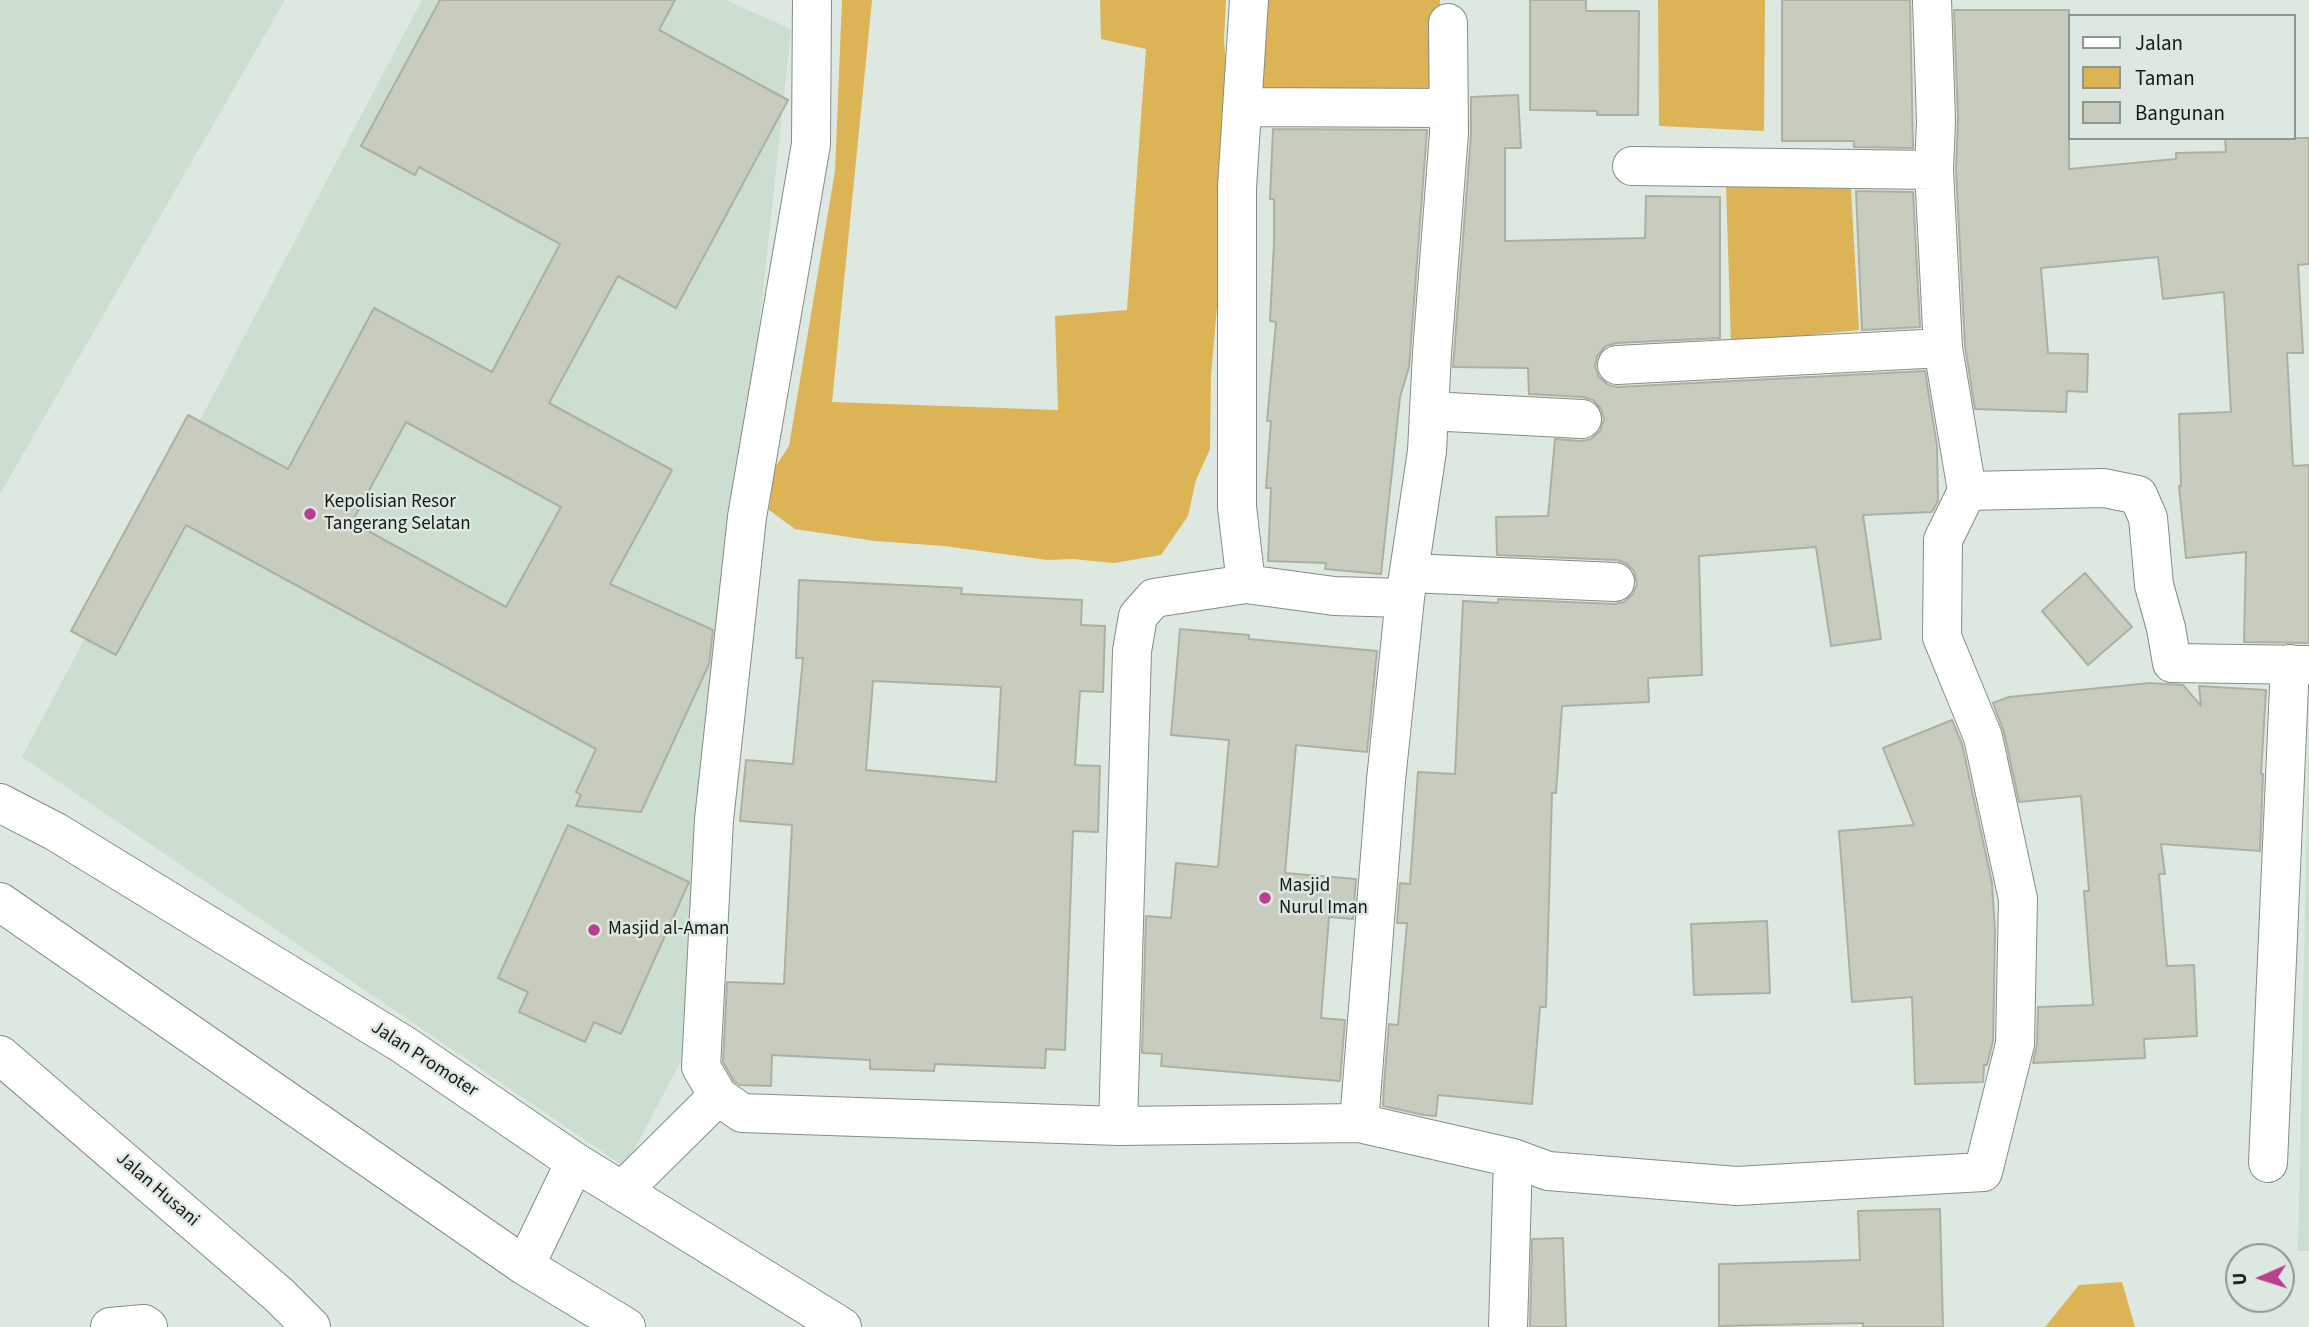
<!DOCTYPE html>
<style>
body{margin:0}
#map{position:relative;width:2309px;height:1327px;overflow:hidden;background:#dde9e0;font-family:"Source Sans 3",sans-serif}
canvas{display:block}
.legend{position:absolute;left:2068px;top:14px;width:228px;height:126px;box-sizing:border-box;background:#dde9e0;border:2px solid #8d9690;margin:0;padding:9px 12px;list-style:none;font-size:21px;color:#161a17}
.legend li{display:flex;align-items:center;gap:14px;height:35px}
.legend b{width:35px;border:2px solid #8d9690}
.north{position:absolute;left:2225px;top:1243px;width:70px;height:70px;box-sizing:border-box;background:#dde9e0;border:2px solid #8d9690;border-radius:50%;rotate:267deg;font-size:19px;font-weight:700;line-height:28px;text-align:center;color:#161a17}
.north::after{content:'';display:block;margin:auto;width:24px;height:32px;background:#bb3f90;clip-path:polygon(50% 0,100% 100%,50% 72%,0 100%)}
</style>
<div id="map">
<canvas width="2309" height="1327"></canvas>
<ul class="legend">
<li><b style="height:9px;background:#fff"></b>Jalan</li>
<li><b style="height:19px;background:#ddb455"></b>Taman</li>
<li><b style="height:19px;background:#c8ccbf"></b>Bangunan</li>
</ul>
<div class="north">U</div>
</div>
<script>
const g = document.querySelector('canvas').getContext('2d');
g.lineJoin = 'round';
function paint(path, color) { g.fillStyle = color; g.fill(path, 'evenodd'); }
const toPath = rows => new Path2D(rows.map(r => 'M' + r).join(''));
function trace(path, color, width, dash) { g.strokeStyle = color; g.lineWidth = width; g.lineCap = dash ? 'butt' : 'round'; g.setLineDash(dash || []); g.stroke(path); }
function drawText(font, color, halo, rows, align = 'center') {
  g.font = font + ' "Source Sans 3",sans-serif'; g.lineWidth = 5; g.setLineDash([]); g.textBaseline = 'middle'; g.strokeStyle = halo; g.fillStyle = color; for (const [text, x, y, turn = 0] of rows) {
    g.save(); g.translate(x, y); g.rotate((+turn || 0) * Math.PI / 180); g.textAlign = isNaN(turn) ? turn : align; if (halo) g.strokeText(text, 0, 0); g.fillText(text, 0, 0); g.restore();
  }
}
const built = toPath([
 [0,0,285,0,0,494],
 [422,0,725,0,791,29,681,1061,625,1167,22,757],
 [2309,716,2309,1251,2298,1251]
]);
const green = toPath([
 [842,0,872,0,832,402,1058,410,1055,316,1127,310,1146,49,1101,39,1100,0,1226,0,1224,39,1228,99,1222,251,1211,375,1210,449,1196,480,1188,516,1161,555,1114,563,1073,559,1047,560,944,546,875,541,795,529,769,510,774,469,789,446,835,171],
 [1268,0,1440,0,1437,93,1261,89],
 [1658,0,1765,0,1764,131,1659,126],
 [1726,185,1851,189,1859,330,1731,343],
 [2122,1282,2135,1327,2045,1327,2079,1285]
]);
const building = toPath([
 [440,0,675,0,659,30,788,100,676,308,618,276,549,403,672,470,610,584,713,630,709,664,641,812,576,806,581,795,576,792,596,749,186,525,116,655,71,631,188,415,288,469,374,308,492,372,560,244,419,167,415,175,361,146,440,0],
 [406,422,561,507,506,607,352,522,406,422],
 [1530,0,1586,0,1586,11,1639,11,1638,115,1597,115,1597,111,1530,110,1530,0],
 [1782,0,1910,0,1913,148,1854,147,1854,141,1782,141,1782,0],
 [1954,10,2069,10,2069,169,2176,159,2176,153,2226,152,2225,138,2309,138,2309,264,2298,265,2303,353,2287,353,2293,466,2309,465,2309,643,2244,642,2246,552,2186,558,2179,486,2181,486,2179,414,2231,412,2224,292,2163,299,2158,257,2041,268,2048,353,2088,354,2087,392,2067,391,2066,412,1975,409,1965,346,1956,170,1958,120,1954,10],
 [1518,95,1521,148,1505,148,1505,241,1645,238,1646,196,1720,197,1720,338,1616,343,1606,346,1597,356,1595,367,1599,377,1608,385,1618,387,1925,371,1937,446,1938,501,1932,512,1863,515,1881,639,1831,646,1816,547,1699,556,1702,675,1648,678,1649,702,1562,706,1556,793,1552,793,1546,1007,1540,1007,1532,1104,1438,1095,1436,1116,1424,1115,1383,1106,1384,1085,1389,1024,1398,1025,1407,923,1397,923,1400,883,1410,884,1418,772,1455,774,1463,601,1498,603,1498,599,1615,604,1624,602,1633,594,1637,584,1634,571,1626,563,1617,560,1497,555,1496,517,1548,516,1555,439,1581,441,1591,439,1600,431,1604,419,1601,409,1593,400,1583,397,1529,394,1528,368,1453,367,1471,135,1471,97,1518,95],
 [1273,129,1427,130,1409,367,1400,397,1381,574,1325,569,1326,563,1268,561,1271,488,1266,488,1271,421,1267,421,1276,322,1270,321,1274,243,1274,199,1270,199,1273,129],
 [1856,191,1913,192,1920,327,1862,330,1856,191],
 [2085,573,2132,627,2088,665,2042,611,2085,573],
 [799,580,962,588,961,594,1082,600,1081,625,1105,626,1103,692,1080,691,1075,765,1100,766,1098,832,1073,831,1065,1050,1046,1049,1045,1068,935,1064,934,1071,870,1069,870,1060,772,1055,771,1086,740,1085,734,1081,723,1062,727,982,784,984,792,825,740,821,746,760,793,764,803,658,796,658,799,580],
 [873,681,1001,687,996,782,866,770,873,681],
 [1180,629,1249,635,1249,639,1377,651,1367,752,1296,745,1285,873,1356,879,1353,919,1329,917,1321,1018,1345,1020,1340,1081,1161,1066,1162,1054,1142,1053,1146,916,1171,918,1176,863,1218,867,1229,740,1171,735,1180,629],
 [2150,683,2183,685,2201,706,2199,686,2266,690,2261,774,2263,774,2260,851,2161,844,2165,874,2159,874,2167,966,2194,965,2197,1036,2144,1039,2145,1058,2033,1063,2037,1044,2038,1007,2093,1005,2084,891,2089,891,2081,796,2019,802,2004,732,1993,703,2009,697,2150,683],
 [1952,720,1962,744,1992,883,1995,931,1993,1041,1987,1065,1984,1065,1983,1082,1915,1084,1912,997,1852,1002,1839,831,1914,825,1883,748,1952,720],
 [568,825,689,882,621,1034,594,1022,585,1042,519,1012,528,992,498,978,568,825],
 [1767,921,1770,993,1694,995,1691,924,1767,921],
 [1940,1209,1943,1327,1863,1327,1863,1323,1719,1326,1719,1264,1860,1260,1858,1211,1940,1209],
 [1563,1238,1566,1327,1530,1327,1532,1239,1563,1238]
]);
const minor = toPath([
 [812,0,811,144,747,517,714,820,701,1067,718,1096,742,1113,1118,1126,1359,1123,1513,1158,1548,1171,1737,1186,1983,1172,2015,1044,2018,899,1983,737,1942,637,1943,540,1967,491,2104,488,2138,495,2148,518,2154,585,2166,628,2172,663,2309,665],
 [1932,0,1936,121,1934,170,1943,348,1967,491],
 [1242,107,1449,108],
 [1632,166,1934,170],
 [1617,365,1943,348],
 [1429,411,1582,419],
 [1409,573,1615,582],
 [1246,584,1334,596,1405,598],
 [0,803,56,832,404,1045,575,1162,842,1327],
 [0,902,525,1266,626,1327],
 [0,1055,279,1295,311,1327],
 [1359,1123,1386,780,1405,598,1427,451,1432,353,1449,133,1448,23],
 [1118,1126,1132,651,1138,616,1154,598,1246,584,1237,507,1237,188,1249,0],
 [2268,1163,2290,664],
 [622,1191,718,1096],
 [525,1266,575,1162],
 [110,1327,144,1324,148,1327],
 [1508,1327,1513,1158]
]);
const markers = [
 [310,514,7,"#bb3f90"],
 [1265,898,7,"#bb3f90"],
 [594,930,7,"#bb3f90"]
];
const poiNames = [
 ["Kepolisian Resor",324,503],
 ["Tangerang Selatan",324,525],
 ["Masjid",1279,887],
 ["Nurul Iman",1279,909],
 ["Masjid al-Aman",608,930]
];
const streetNames = [
 ["Jalan Promoter",424,1060,33],
 ["Jalan Husani",157,1190,41]
];
paint(built, '#cbded0');
paint(green, '#ddb455');
paint(building, '#c8ccbf');
trace(building, '#acb0a3', 2);
trace(minor, '#838e86', 40);
trace(minor, '#fff', 38);
for (const [x, y, r, color] of markers) { const dot = new Path2D(); dot.arc(x, y, r, 0, 2 * Math.PI); g.fillStyle = color; g.fill(dot); trace(dot, '#dde9e0', 2.5); }
drawText('19px', '#161a17', '#dde9e0', poiNames, 'left');
drawText('19px', '#161a17', '#dde9e0', streetNames);
</script>
